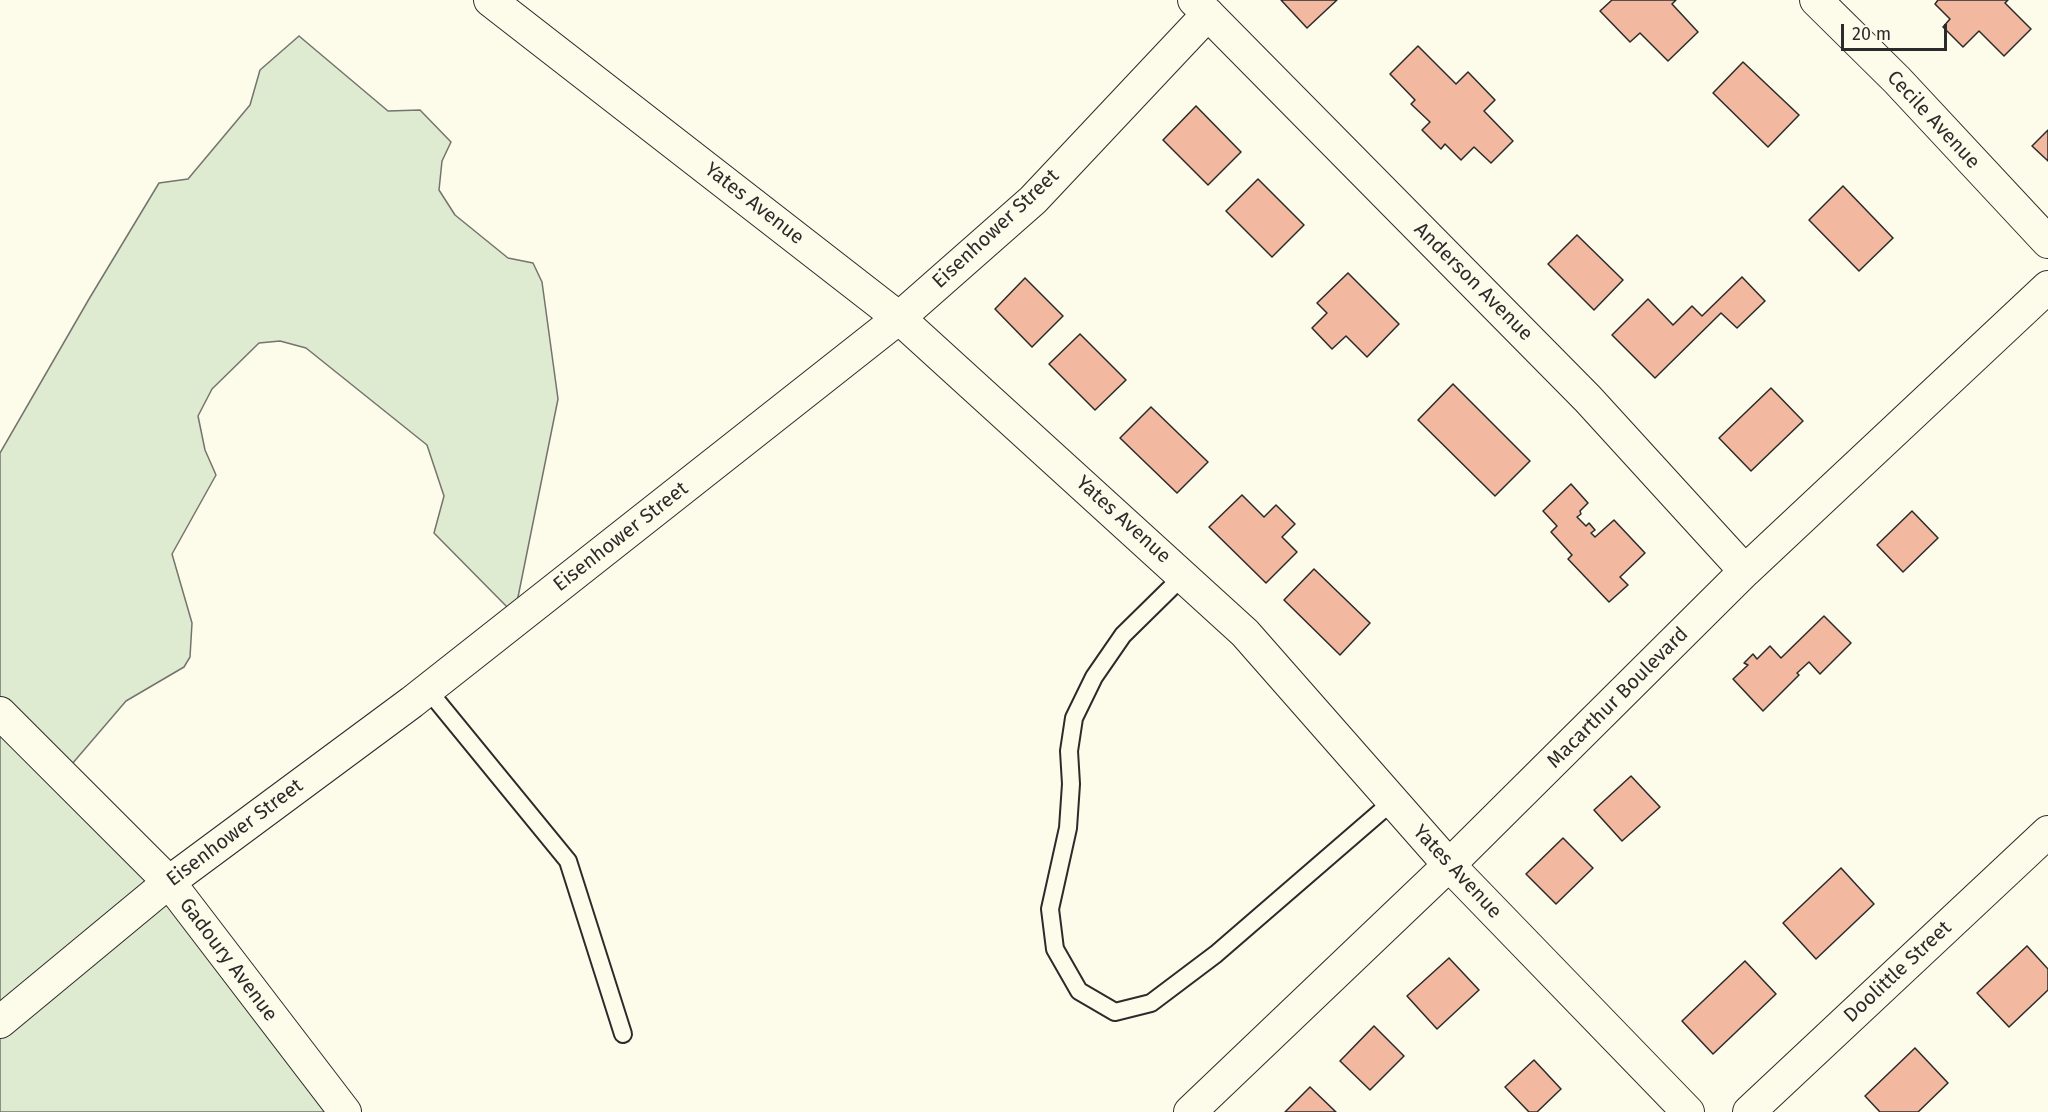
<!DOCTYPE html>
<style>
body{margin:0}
#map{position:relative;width:2048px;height:1112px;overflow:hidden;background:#fdfbea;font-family:"Fira Sans",sans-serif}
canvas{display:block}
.scale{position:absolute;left:1841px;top:24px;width:106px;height:27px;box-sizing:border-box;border:3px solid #2b2b2b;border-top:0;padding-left:8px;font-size:18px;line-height:21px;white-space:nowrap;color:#2b2b2b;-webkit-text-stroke:4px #fdfbea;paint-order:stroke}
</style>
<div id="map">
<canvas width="2048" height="1112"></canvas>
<div class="scale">20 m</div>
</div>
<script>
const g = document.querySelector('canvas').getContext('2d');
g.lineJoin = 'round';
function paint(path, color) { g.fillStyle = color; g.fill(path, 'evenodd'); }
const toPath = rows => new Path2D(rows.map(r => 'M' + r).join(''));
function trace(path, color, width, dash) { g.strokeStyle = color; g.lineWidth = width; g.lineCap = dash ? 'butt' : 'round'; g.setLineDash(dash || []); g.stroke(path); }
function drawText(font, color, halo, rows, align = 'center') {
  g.font = font + ' "Fira Sans",sans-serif'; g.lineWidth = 4.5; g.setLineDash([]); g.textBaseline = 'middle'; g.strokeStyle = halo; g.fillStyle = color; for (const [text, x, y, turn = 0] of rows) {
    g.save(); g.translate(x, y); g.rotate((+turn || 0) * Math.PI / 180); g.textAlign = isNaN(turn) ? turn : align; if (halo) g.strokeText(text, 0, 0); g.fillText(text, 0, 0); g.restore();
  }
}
const green = toPath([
 [299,36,388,111,420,110,451,142,442,161,439,190,455,215,508,258,533,263,542,282,558,399,516,607,513,613,434,533,444,496,427,445,306,348,280,341,259,343,212,389,198,416,205,450,216,475,172,554,192,623,190,657,184,667,126,701,66,771,339,1112,0,1112,0,453,89,299,159,183,188,179,250,105,260,70,299,36]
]);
const building = toPath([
 [1281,0,1337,0,1307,28,1281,0],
 [1612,0,1676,0,1672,4,1698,32,1668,61,1640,33,1630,42,1600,11,1612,0],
 [1938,0,2008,0,2005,3,2031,29,2004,56,1979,31,1963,47,1943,27,1950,19,1935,4,1938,0],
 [1418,46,1456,84,1468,72,1495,100,1484,111,1513,141,1491,163,1474,147,1461,160,1445,144,1441,149,1422,130,1430,122,1411,104,1415,100,1390,74,1418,46],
 [1743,62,1799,115,1768,147,1713,93,1743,62],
 [1196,106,1241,152,1208,185,1163,140,1196,106],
 [2048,130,2048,161,2032,146,2048,130],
 [1258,179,1304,225,1272,257,1226,211,1258,179],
 [1843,186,1893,238,1859,271,1809,220,1843,186],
 [1577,235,1623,280,1594,310,1548,264,1577,235],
 [1348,273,1399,324,1367,357,1346,336,1332,349,1312,328,1327,313,1317,303,1348,273],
 [1742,277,1765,301,1737,328,1721,313,1655,378,1612,335,1648,299,1673,325,1692,306,1702,316,1742,277],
 [1025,278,1063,316,1032,347,995,309,1025,278],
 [1080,334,1126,380,1095,410,1049,364,1080,334],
 [1453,384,1530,461,1495,496,1418,420,1453,384],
 [1771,388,1803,421,1751,471,1719,438,1771,388],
 [1151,407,1208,462,1177,493,1120,438,1151,407],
 [1571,484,1588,503,1580,511,1581,514,1577,517,1586,526,1589,523,1595,530,1591,533,1595,537,1614,520,1645,553,1620,577,1628,585,1609,602,1568,559,1572,555,1551,532,1557,526,1543,511,1571,484],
 [1242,495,1264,517,1276,505,1295,524,1282,537,1297,552,1266,583,1209,527,1242,495],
 [1912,511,1938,538,1903,572,1877,545,1912,511],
 [1314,569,1370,623,1340,655,1284,600,1314,569],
 [1824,616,1851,643,1820,674,1809,662,1797,673,1799,675,1763,711,1733,679,1748,665,1744,663,1753,654,1757,659,1770,646,1781,658,1824,616],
 [1631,776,1660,807,1622,841,1594,810,1631,776],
 [1563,838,1593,868,1556,904,1526,874,1563,838],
 [1841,868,1874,904,1816,959,1783,923,1841,868],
 [2027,946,2048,969,2048,990,2009,1027,1977,993,2027,946],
 [1449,958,1479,990,1437,1029,1407,996,1449,958],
 [1745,961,1776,994,1713,1054,1682,1021,1745,961],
 [1374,1026,1404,1056,1370,1090,1340,1061,1374,1026],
 [1915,1048,1948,1083,1918,1112,1880,1112,1865,1096,1915,1048],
 [1534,1060,1561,1089,1537,1112,1529,1112,1505,1087,1534,1060],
 [1310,1087,1336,1112,1285,1112,1310,1087]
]);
const lane = toPath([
 [1183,576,1123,635,1094,677,1074,718,1069,751,1071,784,1068,828,1050,909,1055,949,1079,991,1115,1012,1151,1003,1216,954,1393,801],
 [428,690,568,861,623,1034]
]);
const street = toPath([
 [490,0,899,318,1245,633,1449,865,1688,1112],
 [1194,0,1588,399,1745,571],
 [1816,0,1897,80,2048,242],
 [0,713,169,882,345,1112],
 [0,1022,169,882,412,702,899,318,1033,200,1208,14],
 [1190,1112,1449,865,1745,571,2048,287],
 [1749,1112,2048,832]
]);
const streetNames = [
 ["Cecile Avenue",1933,120,47],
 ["Yates Avenue",754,204,38],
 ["Eisenhower Street",996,229,-43],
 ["Anderson Avenue",1473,282,45],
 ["Yates Avenue",1123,520,42],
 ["Eisenhower Street",621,537,-38],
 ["Macarthur Boulevard",1618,698,-45],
 ["Eisenhower Street",235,833,-37],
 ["Yates Avenue",1457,872,47],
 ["Gadoury Avenue",228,960,53],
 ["Doolittle Street",1898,972,-43]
];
paint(green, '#deebd1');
trace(green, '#74746e', 1.5);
paint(building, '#f2b8a0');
trace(building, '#2b2b2b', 1.5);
trace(lane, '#2b2b2b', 20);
trace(street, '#2b2b2b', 34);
trace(lane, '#fdfbea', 16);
trace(street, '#fdfbea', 32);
drawText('20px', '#2b2b2b', '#fdfbea', streetNames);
</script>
